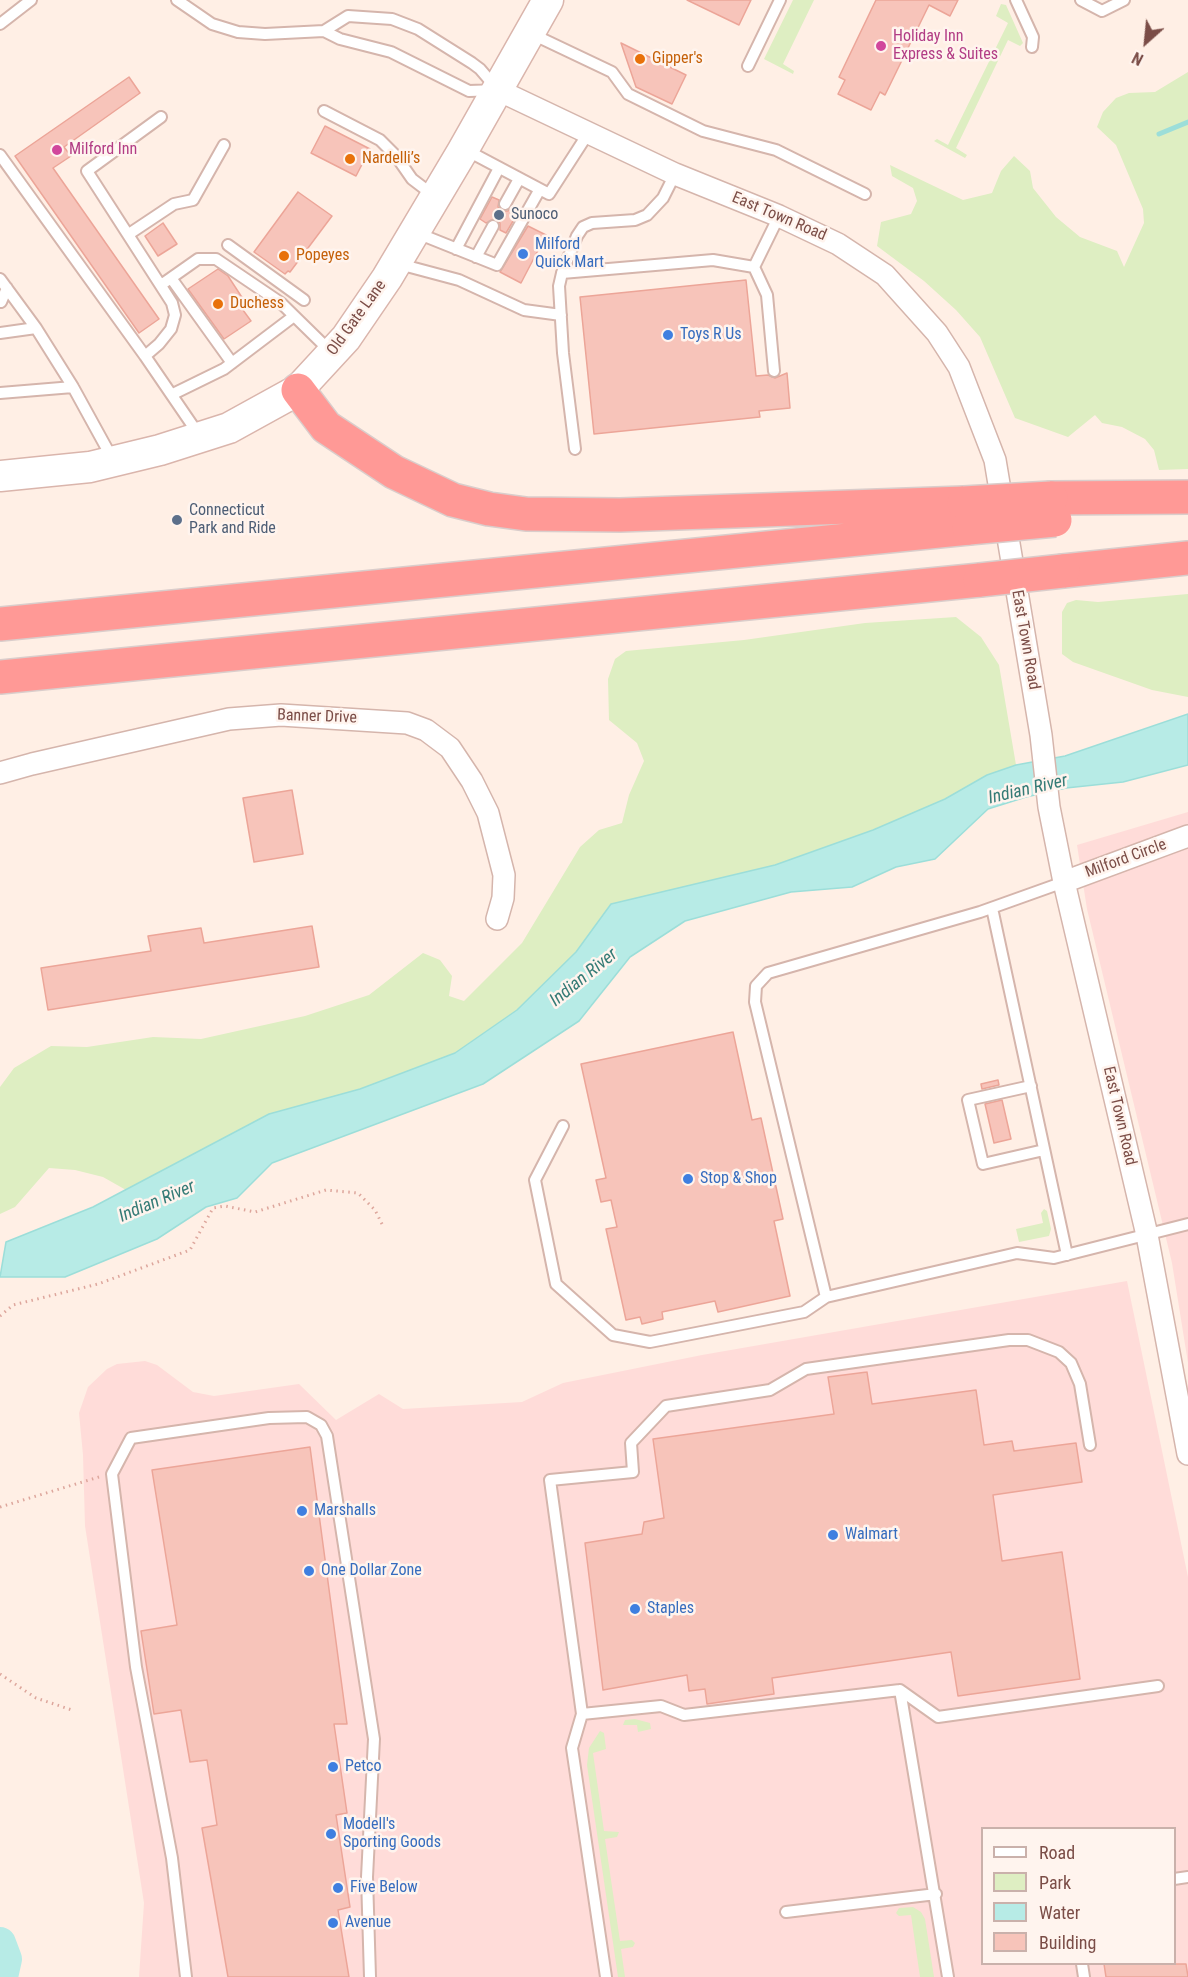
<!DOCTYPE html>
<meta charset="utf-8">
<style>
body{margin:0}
#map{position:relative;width:1188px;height:1977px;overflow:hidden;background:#ffefe5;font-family:"Roboto Condensed",sans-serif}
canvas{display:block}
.legend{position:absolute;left:981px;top:1827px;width:195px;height:138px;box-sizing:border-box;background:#fff4ee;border:2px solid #cab1ab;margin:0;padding:8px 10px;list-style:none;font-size:18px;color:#7b4d47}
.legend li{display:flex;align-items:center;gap:12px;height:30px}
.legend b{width:30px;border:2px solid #cab1ab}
.north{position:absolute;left:1116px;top:12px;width:60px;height:60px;-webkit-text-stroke:4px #fff4ee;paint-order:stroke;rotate:207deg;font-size:16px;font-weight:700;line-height:24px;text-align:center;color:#7b4d47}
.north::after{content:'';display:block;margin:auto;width:21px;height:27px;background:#7b4d47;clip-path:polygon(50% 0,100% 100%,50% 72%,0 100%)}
</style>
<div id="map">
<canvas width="1188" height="1977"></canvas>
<ul class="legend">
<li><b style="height:8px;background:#fff"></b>Road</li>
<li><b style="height:16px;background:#deeec2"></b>Park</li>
<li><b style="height:16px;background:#b7ebe6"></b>Water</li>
<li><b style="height:16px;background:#f7c4ba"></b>Building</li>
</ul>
<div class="north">N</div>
</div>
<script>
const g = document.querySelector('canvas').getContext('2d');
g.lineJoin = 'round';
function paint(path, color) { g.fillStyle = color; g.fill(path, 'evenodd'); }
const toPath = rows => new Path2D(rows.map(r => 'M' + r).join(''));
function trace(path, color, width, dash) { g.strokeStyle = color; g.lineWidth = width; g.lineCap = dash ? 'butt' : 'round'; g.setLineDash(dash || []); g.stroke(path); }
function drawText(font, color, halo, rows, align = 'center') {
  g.font = font + ' "Roboto Condensed",sans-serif'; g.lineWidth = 5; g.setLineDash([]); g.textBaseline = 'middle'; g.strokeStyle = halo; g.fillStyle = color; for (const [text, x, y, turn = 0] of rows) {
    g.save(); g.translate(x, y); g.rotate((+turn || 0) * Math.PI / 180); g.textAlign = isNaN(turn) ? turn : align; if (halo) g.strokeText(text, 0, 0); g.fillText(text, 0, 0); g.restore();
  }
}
const commercial = toPath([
 [1188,812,1188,1363,1172,1263,1087,909,1077,845],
 [1127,1281,1188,1577,1188,1977,139,1977,144,1903,85,1526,83,1455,79,1413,88,1387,107,1369,117,1364,145,1361,157,1365,193,1392,214,1396,299,1384,336,1420,379,1394,403,1409,522,1402,563,1383,702,1355],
 [982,1828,1174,1828,1174,1964,982,1964]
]);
const green = toPath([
 [793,0,814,0,783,64,794,71,793,74,764,59],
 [1001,4,1006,5,1023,43,1020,46,1008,40,956,148,967,155,965,158,934,141,937,139,948,145,1008,23,996,16],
 [1188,72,1188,469,1159,470,1154,450,1145,439,1122,427,1102,423,1095,415,1068,437,1015,418,980,337,956,310,924,281,877,246,881,222,911,214,917,201,913,188,892,176,890,165,963,200,992,193,1001,171,1014,156,1030,171,1033,188,1056,217,1080,237,1117,251,1124,267,1144,223,1143,209,1116,145,1097,127,1103,112,1116,98,1129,93,1155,92],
 [1188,594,1188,697,1152,690,1073,662,1062,654,1062,612,1067,603,1076,600,1098,602],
 [956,617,981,637,999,665,1016,765,987,775,945,799,873,830,775,865,611,904,576,952,517,1010,455,1053,360,1089,269,1114,126,1190,103,1177,75,1170,49,1168,15,1207,0,1214,0,1087,14,1068,51,1046,87,1047,153,1037,201,1039,305,1016,369,995,423,953,440,960,452,976,449,996,464,1001,522,943,580,847,599,830,622,823,629,795,644,761,637,743,609,720,608,679,615,659,626,651,744,640,865,623],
 [1044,1209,1047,1211,1051,1229,1049,1236,1019,1242,1016,1229,1043,1223,1041,1213],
 [635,1719,650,1723,651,1729,638,1732,637,1725,623,1725,625,1720],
 [600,1731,604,1733,606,1749,593,1753,604,1831,619,1832,617,1837,605,1839,620,1941,632,1940,635,1943,633,1947,621,1949,625,1977,618,1977,587,1765,589,1748],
 [913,1907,921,1912,925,1919,934,1977,920,1977,911,1915,899,1916,896,1913,899,1908]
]);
const water = toPath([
 [1188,714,1188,765,1123,782,1066,788,1026,797,988,809,935,859,896,867,852,887,791,892,685,921,630,957,579,1021,483,1084,272,1163,237,1198,206,1207,157,1239,65,1277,0,1277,6,1242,93,1207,269,1114,360,1089,455,1053,517,1010,576,952,611,904,775,865,873,830,945,799,987,775,1016,765,1065,756,1188,714]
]);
const stream = toPath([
 [1159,134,1188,122]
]);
const river = toPath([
 [0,1943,6,1959,2,1977]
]);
const building = toPath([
 [687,0,751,0,739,25,687,0],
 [876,0,958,0,950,16,929,5,885,95,880,92,871,110,838,94,845,80,839,77,876,0],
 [621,43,686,75,672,104,636,87,621,43],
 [129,77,140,93,64,147,71,156,53,168,159,319,139,333,15,156,129,77],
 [325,126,370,149,356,176,311,153,325,126],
 [298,192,332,216,290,272,288,271,285,274,254,252,298,192],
 [492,197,499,200,498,207,502,211,508,211,512,207,519,211,506,233,500,230,500,223,496,219,486,223,480,219,492,197],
 [163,223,177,244,158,256,145,236,163,223],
 [528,226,546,235,521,283,500,272,528,226],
 [218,269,228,276,245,302,240,306,251,321,224,339,188,289,218,269],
 [746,280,756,376,768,375,775,378,787,373,790,408,759,411,760,417,594,434,580,297,746,280],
 [292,790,303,854,254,862,243,798,292,790],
 [312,926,319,967,48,1010,41,968,151,951,148,936,201,928,204,943,312,926],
 [733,1032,752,1120,761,1118,783,1219,774,1221,790,1296,718,1312,715,1301,662,1312,663,1319,642,1324,640,1317,626,1320,606,1229,617,1227,611,1200,601,1202,596,1180,606,1178,581,1064,733,1032],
 [998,1080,999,1085,982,1089,981,1084,998,1080],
 [1002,1100,1011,1139,994,1143,985,1104,1002,1100],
 [867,1372,872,1404,976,1390,984,1445,1012,1441,1014,1451,1076,1443,1082,1482,993,1495,1002,1561,1062,1552,1080,1679,958,1696,951,1652,772,1678,774,1694,707,1704,705,1689,689,1691,687,1675,603,1690,585,1543,642,1534,644,1522,664,1518,653,1439,834,1414,828,1377,867,1372],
 [310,1447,347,1724,334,1724,347,1813,336,1815,350,1907,338,1910,349,1977,228,1977,202,1828,217,1825,207,1760,190,1762,181,1710,154,1714,141,1631,177,1625,152,1470,310,1447],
 [1104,1964,1186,1964,1188,1977,1106,1977,1104,1964]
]);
const path = toPath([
 [0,1316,13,1305,98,1284,190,1250,213,1208,225,1206,255,1212,326,1190,358,1193,375,1210,383,1226],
 [0,1507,99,1477],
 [0,1674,36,1698,72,1710]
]);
const lane = toPath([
 [177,0,212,24,238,32,265,34,324,31,340,39,391,52,469,91,498,90,480,69,472,63,418,29,392,19,348,16,324,31],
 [1016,0,1033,37,1032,47],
 [1081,0,1102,11,1124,0],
 [0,24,31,0],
 [532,34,612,72,628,94,703,131,776,150,865,194],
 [748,66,780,0],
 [324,111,380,140,396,156,412,179,433,195],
 [161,117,87,171,172,303,175,315,171,329,159,344,145,356,199,435],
 [466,150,549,194,589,132],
 [0,155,145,356],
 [505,204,519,179],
 [417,233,497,265,540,189],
 [129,234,174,204,193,200,224,145],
 [228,245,304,300],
 [456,249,499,168],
 [476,257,493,226],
 [399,264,459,280,524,310,561,315],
 [562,273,713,260,754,267],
 [171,278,232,363],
 [0,279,36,328,73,387,112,458],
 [161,285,198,259,216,259,281,303,332,353],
 [1,302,7,288],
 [0,333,36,328],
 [774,371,767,295,754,267,779,216],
 [0,393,73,387],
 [173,394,224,369,294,316],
 [575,449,563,353,559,286,562,273,577,236,583,227,592,223,635,220,647,215,663,198,675,174],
 [1064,882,980,912,768,973,756,986,755,1002,826,1297,1017,1253,1054,1258,1188,1224],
 [992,908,1067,1255],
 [1031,1086,968,1100,983,1164,1044,1150],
 [563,1126,535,1180,556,1284,613,1335,650,1342,804,1312,826,1297],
 [1090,1445,1080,1384,1071,1363,1059,1352,1028,1340,1009,1340,806,1369,770,1390,666,1406,631,1443,633,1472,550,1480,582,1714,661,1706,684,1715,900,1690,938,1717,1158,1686],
 [900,1690,948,1977],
 [582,1714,572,1748,606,1977],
 [1174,1879,1188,1877],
 [786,1912,936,1894],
 [1082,1964,1084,1977],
 [186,1977,172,1858,136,1667,112,1474,131,1438,269,1418,307,1417,321,1425,327,1436,374,1739,367,1877,370,1977]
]);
const street = toPath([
 [498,90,675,174,779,216,838,244,885,275,937,333,959,367,995,460,1041,735,1049,807,1064,882,1147,1235,1188,1454],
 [0,773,32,764,229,719,281,715,407,723,426,730,450,748,472,781,488,813,504,875,503,898,497,919],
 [1064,882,1188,836]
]);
const secondary = toPath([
 [0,476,90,467,160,450,229,428,298,390,346,338,387,278,462,152,548,0]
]);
const highway = toPath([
 [298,390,326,427,394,472,453,500,489,509,526,514,620,515,964,503],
 [1051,498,1188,497],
 [1063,571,1188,558],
 [0,624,969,528],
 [0,677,980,580]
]);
const highwayBridge = toPath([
 [964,503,1051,498],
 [969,528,1055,520],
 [980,580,1063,571]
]);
const markers = [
 [881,46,6,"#d1479c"],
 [640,59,6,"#e8710a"],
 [57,150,6,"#d1479c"],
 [350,159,6,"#e8710a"],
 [499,215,6,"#5c6f8a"],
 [523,254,6,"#3f7fe0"],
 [284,256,6,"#e8710a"],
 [218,304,6,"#e8710a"],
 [668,335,6,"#3f7fe0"],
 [177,520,6,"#5c6f8a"],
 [688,1179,6,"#3f7fe0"],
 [302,1511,6,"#3f7fe0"],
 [833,1535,6,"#3f7fe0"],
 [309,1571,6,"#3f7fe0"],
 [635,1609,6,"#3f7fe0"],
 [333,1767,6,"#3f7fe0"],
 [331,1834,6,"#3f7fe0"],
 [338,1888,6,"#3f7fe0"],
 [333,1923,6,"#3f7fe0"]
];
const hotelNames = [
 ["Holiday Inn",893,37],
 ["Express & Suites",893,55],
 ["Milford Inn",69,150]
];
const foodNames = [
 ["Gipper's",652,59],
 ["Nardelli’s",362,159],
 ["Popeyes",296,256],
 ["Duchess",230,304]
];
const serviceNames = [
 ["Sunoco",511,215],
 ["Connecticut",189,511],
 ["Park and Ride",189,529]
];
const streetNames = [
 ["East Town Road",779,217,23],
 ["Old Gate Lane",357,318,-54],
 ["East Town Road",1025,640,80],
 ["Banner Drive",317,717,2],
 ["Milford Circle",1126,859,-20],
 ["East Town Road",1119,1116,77]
];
const shopNames = [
 ["Milford",535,245],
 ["Quick Mart",535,263],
 ["Toys R Us",680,335],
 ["Stop & Shop",700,1179],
 ["Marshalls",314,1511],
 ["Walmart",845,1535],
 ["One Dollar Zone",321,1571],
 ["Staples",647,1609],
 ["Petco",345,1767],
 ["Modell's",343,1825],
 ["Sporting Goods",343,1843],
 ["Five Below",350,1888],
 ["Avenue",345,1923]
];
const waterNames = [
 ["Indian River",1028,790,-13],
 ["Indian River",584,978,-39],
 ["Indian River",157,1202,-23]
];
paint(commercial, '#ffdcd9');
paint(green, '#deeec2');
paint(water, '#b7ebe6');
trace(water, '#9cded9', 1.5);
trace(stream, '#9cded9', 5);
trace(river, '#b7ebe6', 32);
paint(building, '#f7c4ba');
trace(building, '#eca598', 1.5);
trace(lane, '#d5b5ac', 14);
trace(street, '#d5b5ac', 24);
trace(secondary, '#dab5ac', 33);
trace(highway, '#dacdcb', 36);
trace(path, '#dda69c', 3, [1.5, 4.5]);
trace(lane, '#fff', 10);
trace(street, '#fff', 21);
trace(secondary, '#fff', 30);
trace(highway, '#ff9996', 33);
trace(highwayBridge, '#dacdcb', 36, []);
trace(highwayBridge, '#ff9996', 33);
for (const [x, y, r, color] of markers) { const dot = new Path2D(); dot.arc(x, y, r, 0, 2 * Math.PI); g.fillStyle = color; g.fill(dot); trace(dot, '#fff4ee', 2); }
drawText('16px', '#b23c85', '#fff4ee', hotelNames, 'left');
drawText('16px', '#c56008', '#fff4ee', foodNames, 'left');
drawText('16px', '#4e5e75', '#fff4ee', serviceNames, 'left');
drawText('16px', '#7b4d47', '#fff4ee', streetNames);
drawText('16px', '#366cbe', '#fff4ee', shopNames, 'left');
drawText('italic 18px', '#357b76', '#fff4ee', waterNames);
</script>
